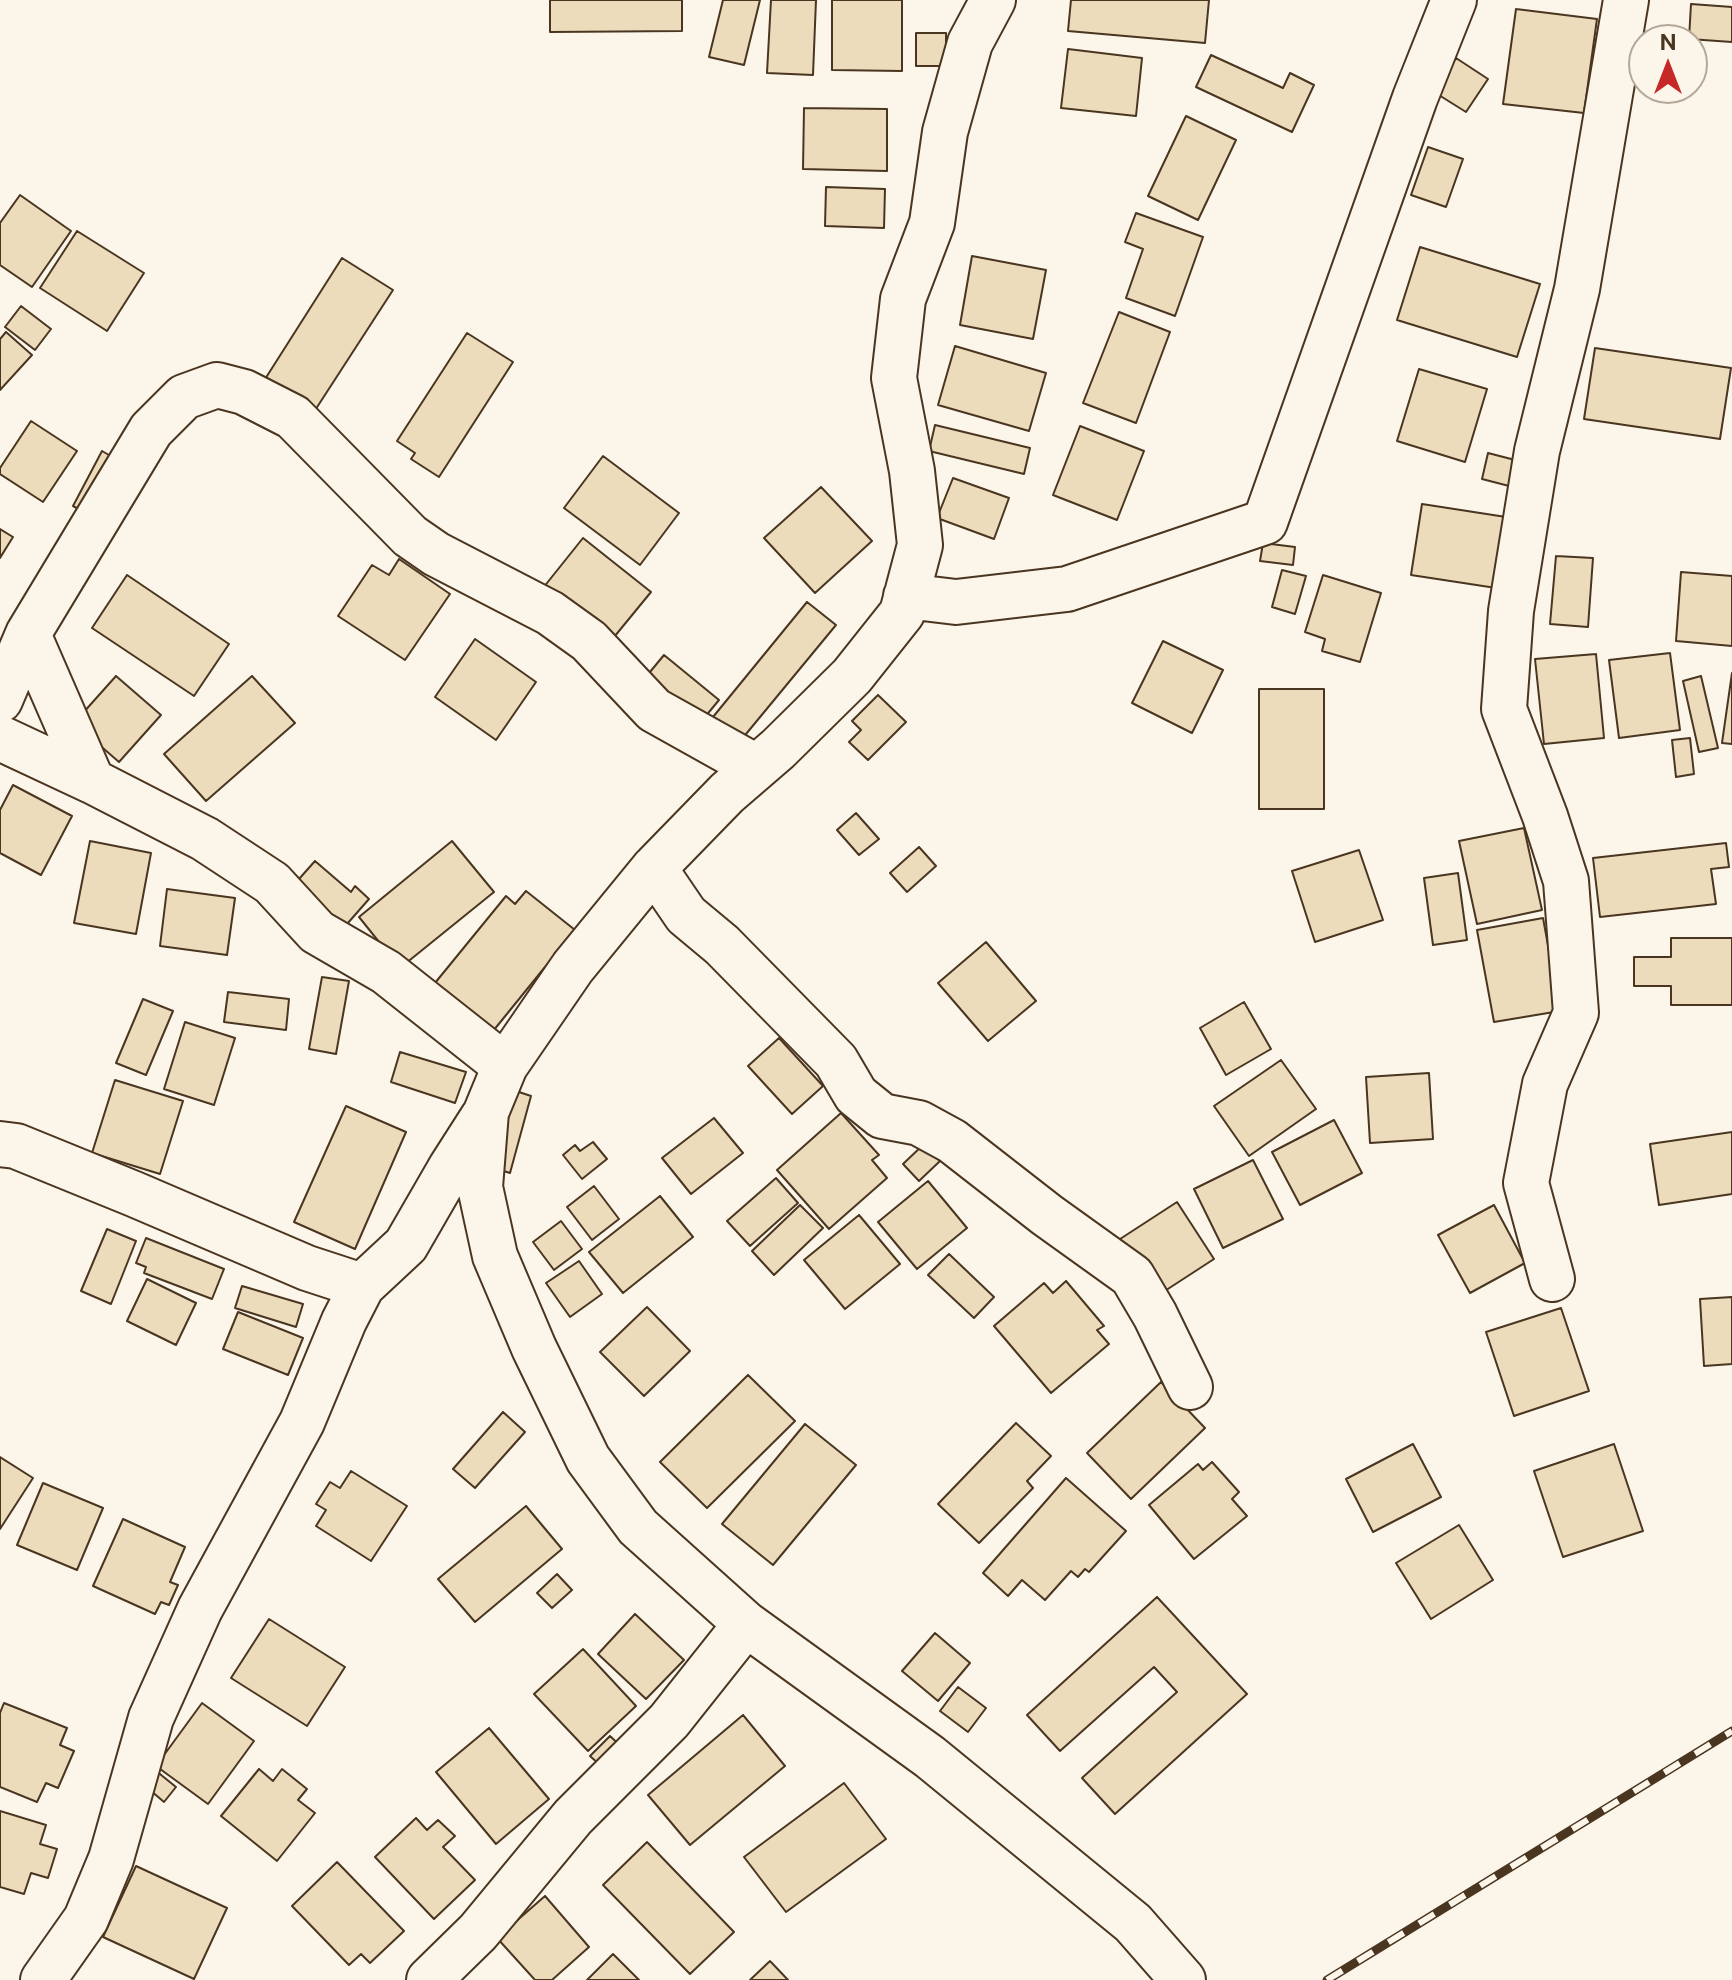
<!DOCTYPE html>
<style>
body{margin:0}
#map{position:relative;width:1732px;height:1980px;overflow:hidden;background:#fbf6e9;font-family:"Public Sans",sans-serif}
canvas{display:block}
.north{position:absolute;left:1628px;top:24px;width:80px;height:80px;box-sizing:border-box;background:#fbf6e9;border:2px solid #b4a999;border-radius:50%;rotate:0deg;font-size:22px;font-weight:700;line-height:32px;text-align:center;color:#4a3520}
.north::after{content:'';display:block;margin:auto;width:28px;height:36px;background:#c62828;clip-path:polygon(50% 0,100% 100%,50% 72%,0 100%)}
</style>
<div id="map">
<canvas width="1732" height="1980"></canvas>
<div class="north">N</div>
</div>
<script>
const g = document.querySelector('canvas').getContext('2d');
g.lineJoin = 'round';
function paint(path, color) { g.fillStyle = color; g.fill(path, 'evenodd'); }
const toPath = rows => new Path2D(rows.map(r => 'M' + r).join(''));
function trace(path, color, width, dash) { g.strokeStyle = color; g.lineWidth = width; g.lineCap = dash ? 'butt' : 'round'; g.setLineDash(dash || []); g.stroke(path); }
const building = toPath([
 [550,0,682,0,682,31,550,32,550,0],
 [723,0,760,0,744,65,709,57,723,0],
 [771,0,816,0,813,75,767,73,771,0],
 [832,0,902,0,902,71,832,70,832,0],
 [1071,0,1209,0,1205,43,1068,31,1071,0],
 [1691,4,1732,7,1732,42,1689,39,1691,4],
 [1516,9,1597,19,1584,113,1503,104,1516,9],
 [916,33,946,33,946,66,916,66,916,33],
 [1068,49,1142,58,1136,116,1061,108,1068,49],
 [1211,55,1283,88,1290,73,1314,85,1292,132,1196,87,1211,55],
 [1456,58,1488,79,1466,112,1434,92,1456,58],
 [804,108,887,109,887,171,803,169,804,108],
 [1186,116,1236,140,1198,220,1148,196,1186,116],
 [1428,147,1463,159,1446,207,1411,195,1428,147],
 [826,187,885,189,884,228,825,226,826,187],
 [20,195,71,231,32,287,0,265,0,223,20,195],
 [1136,213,1203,237,1175,316,1126,298,1143,249,1125,242,1136,213],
 [77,231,144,273,107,331,40,288,77,231],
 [1420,247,1540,284,1517,357,1397,320,1420,247],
 [972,256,1046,270,1033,339,960,325,972,256],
 [342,258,393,290,310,418,260,387,342,258],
 [21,306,51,329,35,350,5,327,21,306],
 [1119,312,1170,332,1136,423,1083,403,1119,312],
 [6,332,32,355,0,390,0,339,6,332],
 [467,333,513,362,439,477,411,459,415,453,397,441,467,333],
 [955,346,1046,373,1029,431,938,405,955,346],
 [1595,348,1731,368,1720,439,1584,419,1595,348],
 [1419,369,1487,389,1465,462,1397,441,1419,369],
 [31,421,77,451,43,502,0,474,0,468,31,421],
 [935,425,1030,448,1024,474,929,451,935,425],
 [1080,426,1144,451,1117,520,1053,495,1080,426],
 [102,451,123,463,93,517,73,506,102,451],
 [1488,453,1519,461,1513,487,1482,479,1488,453],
 [603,456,679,513,640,565,564,508,603,456],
 [953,478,1009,498,994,539,937,518,953,478],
 [821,487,872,541,815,593,764,538,821,487],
 [1422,504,1506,517,1496,588,1411,575,1422,504],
 [0,529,13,537,0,558,0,529],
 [583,538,651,592,610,642,543,588,583,538],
 [1263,543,1295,547,1293,565,1260,561,1263,543],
 [1556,556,1593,558,1588,627,1550,624,1556,556],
 [399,559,450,594,405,660,338,616,372,565,389,575,399,559],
 [1282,570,1306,576,1295,614,1272,607,1282,570],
 [1681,572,1732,576,1732,646,1676,641,1681,572],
 [127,575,229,644,194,696,92,628,127,575],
 [1323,575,1381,593,1360,662,1322,651,1325,639,1305,632,1323,575],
 [807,602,836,625,732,751,704,728,807,602],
 [475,639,536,682,496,740,435,697,475,639],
 [1163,641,1223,670,1192,733,1132,703,1163,641],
 [1670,653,1680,730,1619,738,1609,660,1670,653],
 [1596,654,1604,738,1544,744,1535,659,1596,654],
 [664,655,719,700,700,723,645,678,664,655],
 [1732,673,1732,744,1722,743,1732,673],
 [116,676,161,715,119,762,74,723,116,676],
 [252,676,295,723,206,801,164,754,252,676],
 [1701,676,1718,748,1699,752,1683,681,1701,676],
 [1259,689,1324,689,1324,809,1259,809,1259,689],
 [878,695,906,722,868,760,849,742,861,730,852,721,878,695],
 [1690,738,1694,774,1676,777,1672,740,1690,738],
 [13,785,72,816,41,875,0,853,0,810,13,785],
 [856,813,879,839,859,855,837,830,856,813],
 [1524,828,1542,910,1477,924,1459,841,1524,828],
 [90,841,151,853,136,934,74,923,90,841],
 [452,841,494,892,400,968,359,917,452,841],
 [1726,843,1729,867,1711,869,1716,904,1600,917,1593,858,1726,843],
 [919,847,936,866,907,892,890,873,919,847],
 [1359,850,1383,920,1315,942,1292,871,1359,850],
 [315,861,351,892,355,886,369,899,340,932,291,888,315,861],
 [1458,873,1467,940,1433,945,1424,878,1458,873],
 [167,889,235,898,227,955,160,946,167,889],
 [526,891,575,930,485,1041,426,994,506,896,515,904,526,891],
 [1543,918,1560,1011,1494,1022,1477,930,1543,918],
 [1671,938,1732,938,1732,1005,1671,1005,1671,986,1634,986,1634,957,1671,957,1671,938],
 [986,942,1036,1001,988,1041,938,983,986,942],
 [322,977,349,981,336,1054,309,1049,322,977],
 [228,992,289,999,286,1030,224,1022,228,992],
 [143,999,173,1011,146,1075,116,1063,143,999],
 [1244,1002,1271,1049,1226,1075,1200,1028,1244,1002],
 [185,1022,235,1038,214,1105,164,1089,185,1022],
 [779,1038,823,1086,792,1114,748,1066,779,1038],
 [400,1052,466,1072,455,1103,391,1082,400,1052],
 [1281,1060,1316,1109,1249,1156,1214,1106,1281,1060],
 [1429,1073,1433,1139,1370,1143,1366,1077,1429,1073],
 [115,1080,183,1101,160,1174,92,1153,115,1080],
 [516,1091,531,1096,510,1173,494,1168,516,1091],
 [346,1106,406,1132,355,1249,294,1222,346,1106],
 [841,1113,879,1155,872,1160,887,1178,829,1229,777,1170,841,1113],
 [714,1118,743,1153,691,1194,662,1158,714,1118],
 [1334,1120,1362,1173,1300,1205,1272,1152,1334,1120],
 [1732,1132,1732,1194,1659,1205,1650,1144,1732,1132],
 [593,1142,607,1159,582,1179,563,1155,575,1145,580,1151,593,1142],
 [924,1144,940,1161,919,1181,903,1164,924,1144],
 [1253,1160,1283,1219,1223,1248,1194,1189,1253,1160],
 [776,1178,798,1203,750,1246,727,1221,776,1178],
 [928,1181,967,1228,917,1269,878,1222,928,1181],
 [594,1186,619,1219,592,1240,567,1207,594,1186],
 [660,1196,693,1237,623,1293,589,1252,660,1196],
 [1177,1202,1214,1259,1154,1298,1117,1241,1177,1202],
 [800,1205,823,1228,774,1275,752,1251,800,1205],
 [1494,1205,1525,1263,1470,1293,1438,1235,1494,1205],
 [859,1215,900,1264,845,1309,804,1260,859,1215],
 [561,1221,582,1249,554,1270,533,1242,561,1221],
 [107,1229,136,1241,111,1304,81,1291,107,1229],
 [146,1238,224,1269,212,1299,144,1273,146,1267,136,1263,146,1238],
 [949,1254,994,1297,974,1318,928,1275,949,1254],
 [579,1261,602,1294,570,1317,546,1283,579,1261],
 [147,1279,196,1303,176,1345,127,1321,147,1279],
 [1066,1281,1104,1326,1097,1330,1109,1344,1051,1393,994,1326,1044,1283,1053,1293,1066,1281],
 [242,1286,303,1304,296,1327,235,1308,242,1286],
 [1732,1297,1732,1364,1704,1366,1700,1299,1732,1297],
 [647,1307,690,1351,644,1396,600,1352,647,1307],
 [1561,1308,1589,1391,1514,1416,1486,1332,1561,1308],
 [238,1312,303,1338,288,1375,223,1349,238,1312],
 [748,1375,795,1421,707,1508,660,1462,748,1375],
 [1161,1382,1205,1428,1131,1499,1087,1453,1161,1382],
 [503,1412,525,1432,475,1488,453,1469,503,1412],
 [1016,1423,1051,1456,1027,1481,1033,1488,979,1543,938,1504,1016,1423],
 [805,1424,856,1465,773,1565,722,1524,805,1424],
 [1413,1444,1441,1497,1373,1532,1346,1479,1413,1444],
 [1614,1444,1643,1531,1563,1557,1534,1471,1614,1444],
 [0,1457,33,1478,0,1529,0,1457],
 [1212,1462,1239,1492,1232,1499,1247,1516,1194,1559,1149,1505,1198,1464,1203,1470,1212,1462],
 [351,1471,407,1506,371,1561,316,1526,326,1510,316,1504,330,1482,340,1488,351,1471],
 [1066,1478,1126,1531,1089,1572,1085,1569,1078,1577,1071,1571,1045,1600,1022,1580,1008,1596,983,1573,1066,1478],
 [43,1483,103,1508,77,1570,17,1545,43,1483],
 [526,1506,562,1549,475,1622,438,1579,526,1506],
 [123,1519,185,1547,170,1582,178,1585,169,1605,161,1602,155,1614,93,1586,123,1519],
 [1459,1525,1493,1580,1431,1619,1396,1563,1459,1525],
 [557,1574,572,1590,552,1608,537,1593,557,1574],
 [1157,1597,1247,1694,1115,1814,1082,1778,1177,1692,1154,1667,1060,1751,1027,1715,1157,1597],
 [635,1614,684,1660,646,1699,598,1654,635,1614],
 [269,1619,345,1667,307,1726,231,1678,269,1619],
 [935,1633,970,1663,938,1701,902,1671,935,1633],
 [583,1649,636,1706,588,1751,534,1694,583,1649],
 [958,1687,986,1708,968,1732,940,1711,958,1687],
 [4,1703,67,1728,60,1745,74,1751,58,1788,46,1783,37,1802,0,1787,0,1713,4,1703],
 [202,1703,254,1741,208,1804,156,1766,202,1703],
 [743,1715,785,1766,690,1845,648,1795,743,1715],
 [489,1728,549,1799,496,1844,436,1772,489,1728],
 [610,1736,629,1754,610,1774,590,1756,610,1736],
 [259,1769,273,1781,282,1769,307,1789,298,1800,315,1813,277,1861,221,1816,259,1769],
 [155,1770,176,1787,164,1802,143,1784,155,1770],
 [844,1783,886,1839,786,1912,744,1857,844,1783],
 [0,1811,46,1825,40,1844,57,1849,48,1878,31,1873,24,1894,0,1887,0,1811],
 [416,1818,427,1830,438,1820,455,1836,443,1847,475,1880,434,1919,375,1857,416,1818],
 [647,1842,734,1932,690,1974,603,1885,647,1842],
 [337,1862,404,1931,370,1963,361,1954,349,1965,292,1906,337,1862],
 [136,1866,227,1908,194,1979,103,1937,136,1866],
 [545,1896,589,1947,552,1980,535,1980,497,1938,545,1896],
 [613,1954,639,1980,587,1980,613,1954],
 [770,1961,788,1980,750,1980,770,1961]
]);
const minor = toPath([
 [993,0,970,43,945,132,932,223,903,299,894,378,912,471,920,545,902,613,852,676,778,749,727,793,654,868,573,967,505,1066,486,1112,480,1187,495,1256,534,1348,588,1459,638,1527,746,1624,930,1757,1133,1923,1183,1980],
 [906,596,956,602,1067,589,1265,522,1415,98,1454,0],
 [28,634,92,781],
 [0,700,28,634,151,430,184,397,217,385,244,392,293,417,410,536,436,554,550,613,589,641,654,710,756,767],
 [0,738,92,781,205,839,272,883,317,932,386,972,505,1066],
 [654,868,686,915,722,945,836,1061,856,1095,882,1116,919,1123,952,1141,1047,1215,1132,1276,1155,1315,1190,1387],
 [0,1144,16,1146,134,1194,307,1268,362,1286],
 [1552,1279,1526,1183,1545,1084,1576,1013,1566,881,1545,816,1504,709,1511,611,1537,451,1577,289,1626,0],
 [43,1980,86,1919,111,1859,151,1718,200,1609,302,1422,344,1321,362,1286,406,1245,451,1167,483,1117],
 [429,1980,478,1932,573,1817,669,1721,746,1624]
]);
const rail = toPath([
 [1327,1980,1732,1731]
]);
paint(building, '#ecdcbc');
trace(building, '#4a3520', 2);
trace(minor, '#4a3520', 48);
trace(minor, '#fbf6e9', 44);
trace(rail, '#4a3520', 9);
trace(rail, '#fbf6e9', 6, [18]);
</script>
